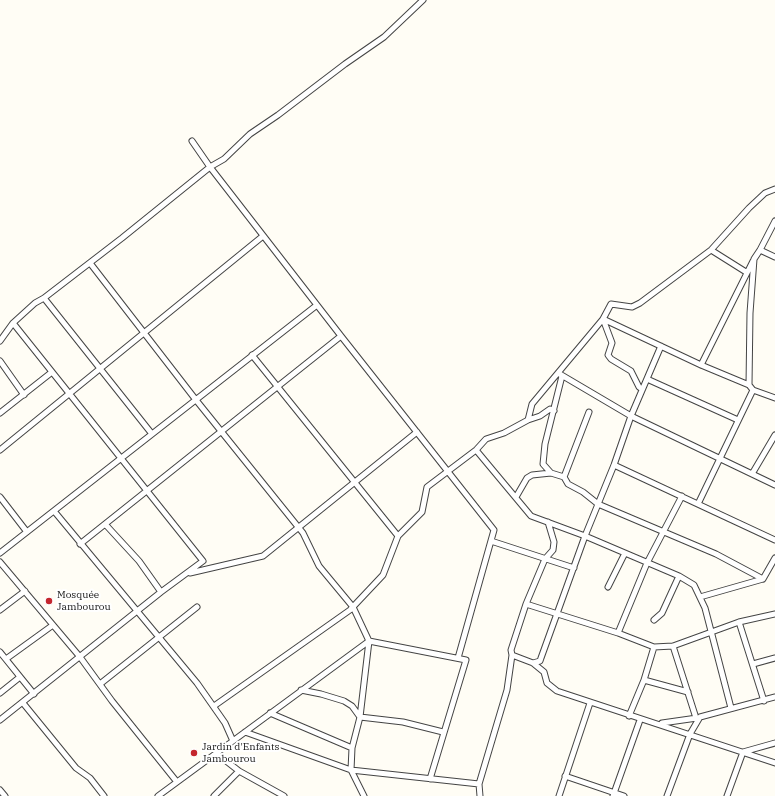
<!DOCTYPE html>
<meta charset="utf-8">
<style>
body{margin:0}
canvas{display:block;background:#fffdf5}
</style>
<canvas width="775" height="796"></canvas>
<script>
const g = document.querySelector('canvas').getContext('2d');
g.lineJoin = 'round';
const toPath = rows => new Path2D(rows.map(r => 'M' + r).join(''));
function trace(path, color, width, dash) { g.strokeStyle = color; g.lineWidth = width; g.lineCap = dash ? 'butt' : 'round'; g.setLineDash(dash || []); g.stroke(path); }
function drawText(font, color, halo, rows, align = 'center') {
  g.font = font + ' "IBM Plex Serif",serif'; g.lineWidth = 4; g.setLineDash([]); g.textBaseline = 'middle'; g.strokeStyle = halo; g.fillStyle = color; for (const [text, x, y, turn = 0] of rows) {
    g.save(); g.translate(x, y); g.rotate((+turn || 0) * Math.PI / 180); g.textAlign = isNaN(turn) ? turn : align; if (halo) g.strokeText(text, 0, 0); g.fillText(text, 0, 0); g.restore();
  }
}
const minor = toPath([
 [192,141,210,167,341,336,494,530,458,658],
 [775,221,760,250,775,257],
 [711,250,746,272],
 [90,263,196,400,303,533,319,566,353,607,369,641,158,796],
 [44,298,152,434],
 [603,319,701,365,749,385,753,390,775,398],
 [603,319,612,343,608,355,611,359,631,371,639,387,642,389],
 [0,341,13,323,35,303,44,298,122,238,210,167,224,159,250,134,278,115,345,64,384,37,423,0],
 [0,361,24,395],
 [701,365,753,261],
 [558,373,631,416,775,485],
 [647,379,738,420],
 [749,385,750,313,754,259,760,250],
 [0,413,52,372],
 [528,420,540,416,550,409,554,411],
 [0,450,263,236],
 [476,450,531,516,585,536,679,576,694,585,705,608,731,708],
 [614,465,775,540],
 [551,473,543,464,545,444,562,376],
 [752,474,775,435],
 [564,477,589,412],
 [0,497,27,532],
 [516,497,527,478,532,475,551,473,564,477,568,484,583,492,598,504,716,554,763,579],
 [698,504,753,390],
 [54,511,197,683,225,723,233,741],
 [548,522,554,542,553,550,545,559,526,604,511,650,512,655,533,663,544,672,547,683,557,691,775,763],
 [105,524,139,561,161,592],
 [398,536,422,512,427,487,476,450,486,439,504,433,528,420,532,404,603,319,611,304,632,307,640,303,711,250,749,208,765,193,775,189],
 [491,541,574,568],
 [80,544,341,336],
 [0,553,317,305],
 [0,562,80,657,112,701,177,782],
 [190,573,263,556,417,432],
 [608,587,625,553],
 [700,597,763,579,775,558],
 [526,604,618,633,654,647,673,646,739,622,775,614],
 [0,610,25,591],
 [654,620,662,613,679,576],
 [739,622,764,701],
 [618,633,647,563,682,496],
 [673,646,696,718],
 [0,652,34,694],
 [6,659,53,625],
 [533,663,540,661,541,658,585,536,614,465,631,416,661,346],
 [753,664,775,658],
 [644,680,688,692],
 [100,684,197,607],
 [301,690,321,694,344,701,352,706,360,717,403,722,443,732],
 [0,693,20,677],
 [23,703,76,768,90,778,104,796],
 [214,706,350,610,383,575,398,536,252,355],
 [270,713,352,748],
 [629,716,644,680,654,647],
 [0,720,161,592,203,561,13,323],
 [662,723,697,718],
 [245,732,351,770,479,784],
 [216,753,239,771,284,796],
 [565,776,624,796],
 [0,790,5,796],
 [214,796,239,771],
 [364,796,351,770,352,748,360,717,369,641,466,660,430,779],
 [480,796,479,784,507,690,512,655],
 [559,796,590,703],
 [613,796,640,720],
 [667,796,690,734,700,717,775,697],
 [727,796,743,752,775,743]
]);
const markers = [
 [49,601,4,"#c4262e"],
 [194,753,4,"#c4262e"]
];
const poiNames = [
 ["Mosquée",57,595],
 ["Jambourou",57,607],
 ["Jardin d'Enfants",202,747],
 ["Jambourou",202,759]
];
trace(minor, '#444', 7);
trace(minor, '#fff', 5);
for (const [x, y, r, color] of markers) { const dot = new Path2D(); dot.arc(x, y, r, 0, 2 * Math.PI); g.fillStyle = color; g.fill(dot); trace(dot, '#fff', 1.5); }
drawText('10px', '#111', '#fff', poiNames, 'left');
</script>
